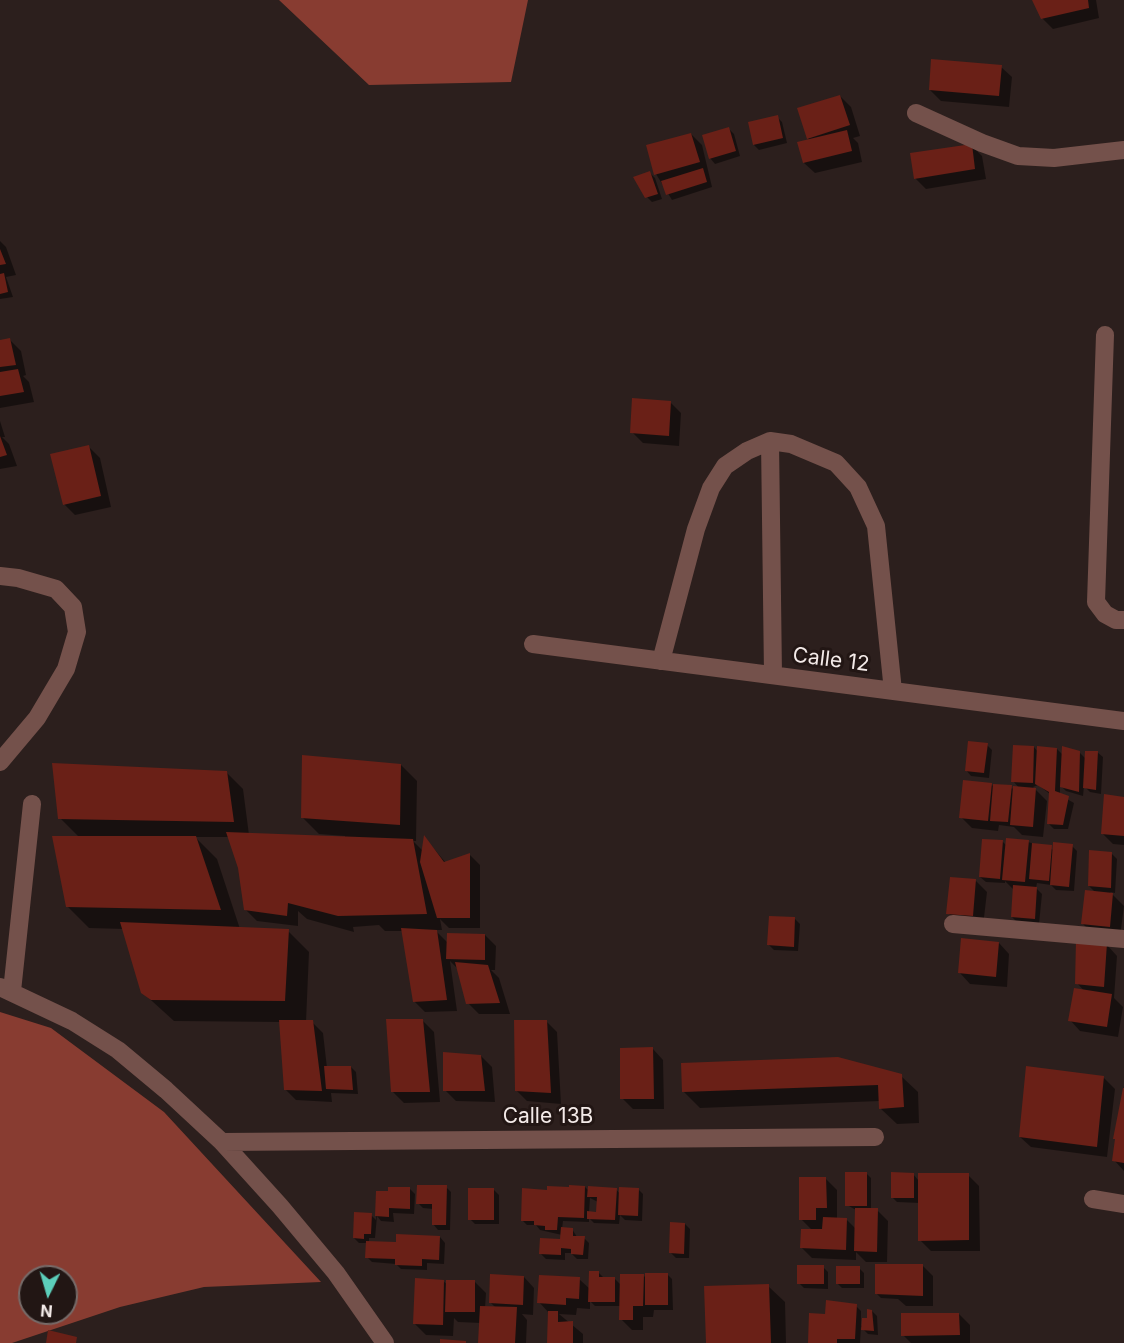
<!DOCTYPE html>
<style>
body{margin:0}
#map{position:relative;width:1124px;height:1343px;overflow:hidden;background:#2c1f1d;font-family:Inter,sans-serif}
canvas{display:block}
.north{position:absolute;left:18px;top:1265px;width:60px;height:60px;box-sizing:border-box;background:#221614;border:2px solid #766b69;border-radius:50%;rotate:185deg;font-size:16px;font-weight:700;line-height:24px;text-align:center;color:#f4ebe9}
.north::after{content:'';display:block;margin:auto;width:21px;height:27px;background:#5cceba;clip-path:polygon(50% 0,100% 100%,50% 72%,0 100%)}
</style>
<div id="map">
<canvas width="1124" height="1343"></canvas>
<div class="north">N</div>
</div>
<script>
const g = document.querySelector('canvas').getContext('2d');
g.lineJoin = 'round';
function paint(path, color) { g.fillStyle = color; g.fill(path, 'evenodd'); }
const toPath = rows => new Path2D(rows.map(r => 'M' + r).join(''));
function trace(path, color, width, dash) { g.strokeStyle = color; g.lineWidth = width; g.lineCap = dash ? 'butt' : 'round'; g.setLineDash(dash || []); g.stroke(path); }
function drawText(font, color, halo, rows, align = 'center') {
  g.font = font + ' Inter,sans-serif'; g.lineWidth = 6; g.setLineDash([]); g.textBaseline = 'middle'; g.strokeStyle = halo; g.fillStyle = color; for (const [text, x, y, turn = 0] of rows) {
    g.save(); g.translate(x, y); g.rotate((+turn || 0) * Math.PI / 180); g.textAlign = isNaN(turn) ? turn : align; if (halo) g.strokeText(text, 0, 0); g.fillText(text, 0, 0); g.restore();
  }
}
const forest = toPath([
 [279,0,528,0,511,82,369,85],
 [0,1012,51,1028,164,1112,321,1282,204,1287,120,1307,12,1343,0,1343],
 [30,1277,66,1277,66,1313,30,1313]
]);
const shadow = toPath([
 [1034,0,1096,0,1099,18,1053,29,1042,18],
 [1001,67,1012,77,1009,107,941,101,930,90],
 [840,96,851,107,860,136,853,138,858,143,862,162,815,173,804,163,811,141,808,138],
 [777,117,782,122,787,143,759,150,754,145,749,123],
 [729,129,734,134,740,156,715,164,710,158],
 [691,134,702,145,712,187,672,200,656,174],
 [971,145,982,156,986,179,926,189,915,178],
 [650,173,655,178,662,199,652,202,647,197],
 [0,241,6,247,16,275,6,277,13,297,0,299],
 [10,340,21,351,26,375,23,376,29,382,34,402,0,408,0,341],
 [670,402,681,413,679,446,643,443,632,432],
 [0,421,5,437,2,437,9,444,17,466,0,469],
 [89,447,100,458,111,507,75,515,64,504],
 [987,745,992,750,989,778,971,776,966,770],
 [1034,747,1038,752,1057,749,1063,755,1080,753,1086,759,1097,752,1103,757,1101,794,1090,792,1084,786,1083,796,1066,791,1060,785,1060,795,1074,803,1068,829,1054,829,1049,824,1050,794,1038,785,1033,787,1047,801,1043,837,1022,835,1014,827,999,825,998,831,972,828,961,817,992,785,994,787,1020,789,1013,781],
 [401,765,417,781,416,841,413,841,423,851,425,838,446,863,469,854,480,865,480,928,449,928,440,919,442,930,435,930,448,943,485,935,496,946,495,970,491,970,499,978,510,1014,479,1014,468,1003,459,970,450,961,457,1011,425,1012,414,1001,403,931,385,931,379,925,353,927,354,932,307,919,298,911,298,926,257,921,246,910,239,868,229,837,195,837,217,859,240,929,288,931,309,952,306,1022,312,1022,323,1033,327,1068,351,1067,356,1072,358,1094,331,1093,332,1102,296,1100,285,1089,280,1022,174,1021,142,992,124,929,89,928,68,907,79,837,60,818,226,772,243,789,249,835,345,838,345,836,319,834,302,817],
 [1124,799,1124,845,1113,844,1102,833],
 [1002,841,1007,846,1028,842,1054,850,1072,846,1077,851,1074,891,1056,890,1051,885,1037,883,1036,888,1042,894,1039,924,1017,922,1012,917,1014,890,1005,881,1005,883,986,882,980,877],
 [1112,854,1117,859,1115,893,1110,892,1124,906,1120,937,1094,935,1083,924,1096,893,1089,886],
 [976,881,987,892,983,926,959,924,948,913],
 [795,919,800,924,798,951,774,950,768,944],
 [999,943,1009,954,1007,987,970,984,960,973],
 [1107,945,1117,956,1114,998,1123,1007,1118,1037,1080,1031,1070,1020,1085,992,1077,983],
 [423,1021,434,1032,440,1102,404,1103,393,1092],
 [546,1021,557,1032,561,1104,527,1101,516,1090],
 [653,1049,663,1060,664,1109,633,1109,622,1098],
 [481,1056,492,1067,495,1102,456,1101,445,1090],
 [901,1076,918,1092,919,1123,897,1124,880,1108,880,1101,700,1108,684,1092],
 [1104,1078,1115,1089,1107,1157,1031,1147,1020,1137],
 [1124,1086,1124,1171,1114,1160],
 [866,1173,871,1178,871,1210,877,1210,888,1221,887,1262,866,1262,856,1252,856,1260,812,1258,801,1247,812,1230,801,1219,826,1179,837,1190,837,1219,846,1219,856,1229,856,1210,847,1205],
 [913,1174,919,1181,968,1175,979,1186,980,1251,931,1251,920,1240,920,1203,897,1202,892,1197],
 [446,1187,451,1192,450,1230,438,1230,433,1224,433,1209,423,1208,418,1203],
 [585,1187,589,1191,616,1189,620,1194,638,1189,643,1194,642,1221,625,1220,620,1215,619,1224,594,1223,589,1218,589,1222,563,1221,562,1229,572,1229,577,1237,584,1238,589,1243,588,1259,577,1259,571,1253,565,1253,565,1260,546,1259,541,1254,561,1241,562,1235,540,1230,536,1225,527,1225,522,1220,549,1191],
 [590,1198,598,1202,598,1213,589,1212],
 [410,1189,415,1194,414,1214,393,1213,394,1222,381,1221,377,1216,375,1238,369,1238,369,1242,397,1244,440,1237,445,1243,444,1264,427,1263,427,1270,401,1269,396,1264,372,1262,367,1257,368,1243,359,1243,354,1238,371,1215,376,1220,377,1193],
 [494,1190,499,1195,499,1224,475,1224,470,1219],
 [685,1224,690,1229,689,1258,676,1258,671,1253],
 [922,1265,933,1276,933,1306,906,1306,898,1299,881,1298,876,1293],
 [823,1267,828,1272,828,1289,804,1288,799,1283],
 [859,1268,864,1273,864,1288,842,1288,837,1283],
 [598,1272,603,1277,614,1278,621,1285,643,1275,646,1278,667,1274,672,1279,673,1310,654,1310,653,1317,643,1317,643,1330,632,1330,621,1319,621,1306,595,1306,590,1301,590,1309,577,1308,576,1315,559,1314,583,1334,583,1343,549,1343,549,1313,539,1302,579,1279,590,1289],
 [524,1277,534,1288,533,1315,522,1314,527,1320,526,1343,480,1343,481,1323,458,1322,454,1318,453,1336,426,1335,415,1324,443,1281,448,1285,475,1282,486,1293,485,1308,496,1308,490,1302],
 [768,1286,785,1302,786,1343,708,1343],
 [856,1306,861,1311,861,1326,868,1320,872,1311,877,1316,878,1335,868,1334,861,1327,860,1343,810,1343,827,1315],
 [959,1314,970,1325,970,1343,911,1343,903,1335]
]);
const building = toPath([
 [1032,0,1088,0,1089,8,1041,19],
 [931,59,1002,65,999,96,929,90],
 [840,95,850,125,807,139,797,108],
 [778,115,783,138,753,145,748,122],
 [729,127,736,151,709,159,702,135],
 [847,130,852,151,803,163,797,142],
 [691,133,700,162,654,175,646,145],
 [972,144,975,169,914,179,910,153],
 [703,168,707,182,666,195,661,181],
 [650,171,658,194,645,198,633,177],
 [0,249,6,264,0,265],
 [4,273,8,292,0,294,0,274],
 [10,338,16,365,0,367,0,340],
 [18,369,24,392,0,396,0,372],
 [632,398,671,401,669,436,630,433],
 [0,436,7,455,0,457],
 [89,445,101,496,63,505,50,454],
 [968,741,988,743,984,773,965,771],
 [1013,745,1034,746,1033,783,1011,782],
 [1037,746,1057,748,1055,791,1069,796,1063,825,1047,824,1049,792,1035,784],
 [1062,746,1080,751,1079,792,1060,787],
 [1085,751,1098,751,1096,790,1083,788],
 [302,755,401,764,400,825,301,818],
 [52,763,227,771,234,822,58,819],
 [963,780,992,783,988,821,959,818],
 [993,784,1012,785,1008,822,990,821],
 [1013,786,1036,788,1033,827,1010,825],
 [1104,794,1124,797,1124,836,1101,834],
 [226,832,413,839,427,914,338,916,288,903,287,916,244,910,238,868],
 [424,835,444,862,470,853,470,918,437,918,420,862],
 [52,836,196,836,221,910,66,907],
 [1006,838,1029,840,1025,882,1002,880],
 [982,839,1003,840,1000,879,979,877],
 [1053,842,1073,844,1069,887,1050,885],
 [1032,843,1052,845,1049,881,1029,879],
 [1089,850,1112,852,1111,888,1088,886],
 [950,877,976,879,973,916,946,914],
 [1013,885,1037,887,1035,919,1011,917],
 [1085,890,1113,893,1110,927,1081,924],
 [769,916,795,917,794,947,767,945],
 [120,922,289,929,285,1001,151,1000,141,993],
 [401,928,437,930,447,1000,413,1002],
 [447,933,485,934,485,960,446,959],
 [961,938,999,942,996,977,958,973],
 [1076,940,1107,943,1104,987,1075,984],
 [455,962,488,965,500,1003,466,1004],
 [1074,988,1112,994,1107,1027,1068,1021],
 [386,1019,423,1019,430,1092,391,1092],
 [279,1020,313,1020,322,1091,284,1090],
 [514,1020,547,1020,551,1093,515,1091],
 [653,1047,654,1099,620,1099,620,1048],
 [443,1052,481,1055,485,1091,443,1091],
 [838,1057,902,1074,904,1107,879,1109,878,1085,682,1092,681,1063],
 [324,1066,351,1066,353,1090,326,1089],
 [1026,1066,1104,1076,1097,1147,1019,1137],
 [1123,1088,1124,1088,1124,1163,1112,1161,1115,1139,1113,1139],
 [845,1172,867,1172,867,1206,845,1206],
 [891,1172,914,1173,914,1198,891,1198],
 [918,1173,969,1173,969,1240,918,1241],
 [799,1177,826,1177,827,1208,816,1208,816,1220,799,1220],
 [417,1185,447,1185,446,1225,432,1225,432,1204,416,1204],
 [569,1185,585,1186,584,1218,558,1217,557,1230,545,1230,545,1226,534,1225,534,1221,521,1221,522,1188,547,1190,547,1186,569,1187],
 [588,1186,617,1188,615,1220,587,1219,587,1211,596,1212,597,1197,587,1197],
 [388,1187,410,1187,410,1209,389,1208,389,1217,375,1216,376,1191,388,1191],
 [619,1187,639,1188,638,1216,618,1215],
 [468,1188,494,1188,494,1220,468,1220],
 [855,1208,878,1208,877,1252,854,1251],
 [354,1212,372,1213,371,1234,364,1234,364,1239,353,1238],
 [823,1217,847,1218,846,1250,800,1248,801,1229,822,1229],
 [670,1222,685,1223,684,1254,669,1253],
 [561,1227,573,1228,573,1236,585,1236,583,1255,571,1254,571,1249,561,1248,561,1255,539,1254,540,1238,560,1239],
 [396,1234,440,1236,439,1260,422,1259,422,1266,395,1265,395,1259,365,1258,366,1241,396,1242],
 [875,1264,923,1264,923,1296,875,1294],
 [797,1265,824,1265,824,1284,797,1284],
 [836,1266,860,1266,860,1284,836,1284],
 [589,1271,599,1271,599,1277,615,1277,615,1302,588,1302],
 [645,1273,668,1273,668,1305,645,1305],
 [490,1274,524,1276,523,1305,489,1303],
 [620,1274,644,1274,643,1306,633,1306,633,1320,619,1320],
 [539,1275,580,1277,579,1299,566,1298,566,1305,537,1303],
 [415,1278,444,1280,443,1325,413,1324],
 [446,1280,475,1280,475,1312,445,1312],
 [769,1284,771,1343,706,1343,704,1286],
 [826,1300,857,1304,855,1339,837,1339,837,1343,808,1343,809,1313,825,1314],
 [480,1306,517,1307,515,1343,478,1343],
 [867,1309,872,1310,874,1331,861,1330,862,1318,867,1318],
 [548,1311,558,1311,558,1322,573,1321,573,1343,547,1343],
 [901,1313,959,1313,960,1335,901,1336],
 [48,1330,77,1337,76,1343,46,1343],
 [440,1339,466,1341,466,1343,440,1343]
]);
const minor = toPath([
 [916,113,982,143,1018,156,1054,158,1124,150],
 [1105,335,1096,602,1105,614,1116,620,1124,620],
 [770,441,773,675],
 [0,576,18,578,56,589,73,607,77,632,66,669,37,718,0,762],
 [533,644,1124,721],
 [661,661,696,529,711,488,725,466,747,451,770,441,791,444,836,463,858,487,876,526,893,691],
 [953,924,1124,939],
 [0,987,72,1021,118,1050,166,1090,222,1142,280,1206,336,1273,385,1343],
 [12,991,32,804],
 [222,1142,875,1137],
 [1093,1199,1124,1204]
]);
const streetNames = [
 ["Calle 12",831,660,7],
 ["Calle 13B",548,1117]
];
paint(forest, '#883c31');
paint(shadow, '#0007');
paint(building, '#6a2017');
trace(minor, '#74514b', 18);
drawText('21px', '#f4ebe9', '#221614', streetNames);
</script>
